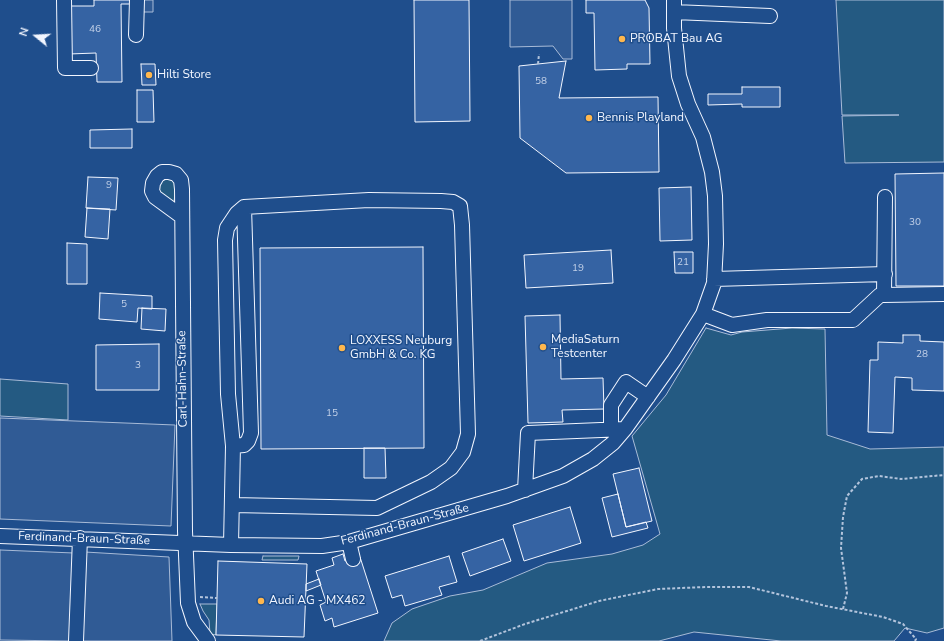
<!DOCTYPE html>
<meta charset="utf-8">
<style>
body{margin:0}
#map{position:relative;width:944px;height:641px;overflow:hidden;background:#1f4e8c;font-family:"Nunito Sans",sans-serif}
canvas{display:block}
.north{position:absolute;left:16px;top:16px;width:40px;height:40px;-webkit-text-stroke:3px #1f4e8c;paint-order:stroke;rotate:288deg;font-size:11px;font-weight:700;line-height:16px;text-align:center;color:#f2f6ff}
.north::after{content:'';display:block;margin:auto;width:14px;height:18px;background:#f2f6ff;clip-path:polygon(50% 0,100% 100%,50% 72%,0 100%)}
</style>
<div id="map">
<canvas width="944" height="641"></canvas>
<div class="north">N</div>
</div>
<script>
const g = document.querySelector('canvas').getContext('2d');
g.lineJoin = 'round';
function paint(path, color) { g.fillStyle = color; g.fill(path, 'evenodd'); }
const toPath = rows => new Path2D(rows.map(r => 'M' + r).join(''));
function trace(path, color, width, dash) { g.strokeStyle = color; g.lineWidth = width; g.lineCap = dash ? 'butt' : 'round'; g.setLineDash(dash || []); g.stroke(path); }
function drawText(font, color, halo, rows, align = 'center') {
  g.font = font + ' "Nunito Sans",sans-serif'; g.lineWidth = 3; g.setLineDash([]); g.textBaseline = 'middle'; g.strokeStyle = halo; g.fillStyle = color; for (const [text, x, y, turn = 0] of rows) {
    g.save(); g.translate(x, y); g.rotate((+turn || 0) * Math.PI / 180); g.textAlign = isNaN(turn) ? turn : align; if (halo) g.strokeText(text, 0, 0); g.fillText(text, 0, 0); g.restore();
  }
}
const green = toPath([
 [836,0,944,0,944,162,845,163,842,116,899,115,842,115,836,0],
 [167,179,172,180,176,185,174,202,161,194,159,190,160,182,167,179],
 [706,328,731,335,742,332,792,328,825,329,827,435,870,449,944,447,944,628,927,633,905,628,894,641,781,641,694,632,659,641,384,641,392,623,412,609,450,596,483,590,547,563,612,554,643,545,660,534,632,436,666,395,706,328],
 [0,379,68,384,68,420,0,416,0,379],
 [263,556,299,556,298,560,262,560,263,556],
 [200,604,217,604,216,635,210,634,209,620,203,611,200,604]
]);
const parking = toPath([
 [141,0,153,0,153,12,141,12,141,0],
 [510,0,572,0,572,59,563,59,553,46,510,47,510,0],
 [0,418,175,425,171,526,0,519,0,418],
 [0,550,74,553,70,641,0,640,0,550],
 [85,552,169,557,172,641,82,641,85,552]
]);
const building = toPath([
 [94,0,130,0,130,4,121,4,122,82,97,82,96,53,69,54,68,6,94,6,94,0],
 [414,0,469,0,470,121,415,122,414,0],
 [586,0,645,0,649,8,650,64,627,64,627,69,595,70,594,13,586,13,586,0],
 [566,61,559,98,658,97,659,172,566,173,520,138,519,66,566,61],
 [141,64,155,64,156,85,142,85,141,64],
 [742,87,780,87,780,107,742,107,742,104,708,105,708,94,742,94,742,87],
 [137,90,153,90,154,122,137,122,137,90],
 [132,129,132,148,90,148,90,130,132,129],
 [944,173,944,286,896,286,895,174,944,173],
 [88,177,118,178,116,210,86,208,88,177],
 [691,187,692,240,660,241,659,188,691,187],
 [87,208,110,209,108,239,85,237,87,208],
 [67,243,87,244,87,284,67,284,67,243],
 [423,247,424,448,261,449,260,248,423,247],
 [611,250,613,283,526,288,524,255,611,250],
 [674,252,693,252,693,273,675,273,674,252],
 [100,293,152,296,152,309,138,308,137,322,99,319,100,293],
 [142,308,166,309,165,331,141,329,142,308],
 [560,315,561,379,603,378,604,409,562,410,563,422,528,423,525,316,560,315],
 [903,335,920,335,920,341,944,342,944,391,912,390,912,378,895,377,893,433,868,432,870,360,878,360,878,342,903,343,903,335],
 [159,344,159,390,96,390,96,345,159,344],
 [364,448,385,448,386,478,364,478,364,448],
 [639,468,652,521,626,527,613,474,639,468],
 [618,494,626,527,646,522,648,528,612,537,602,498,618,494],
 [570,507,581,543,524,561,513,525,570,507],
 [503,539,511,561,470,576,462,553,503,539],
 [343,554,345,561,360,557,378,613,334,627,332,618,325,621,320,605,326,602,316,571,334,565,332,558,343,554],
 [449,556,457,582,439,587,442,595,405,606,402,595,392,598,385,576,449,556],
 [218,561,307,564,304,637,216,635,218,561],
 [319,579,321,585,306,591,306,584,319,579]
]);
const path = toPath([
 [538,64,539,54],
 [200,597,217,598],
 [843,609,847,593,841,548,843,517,847,496,862,479,879,476,901,479,944,475],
 [480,641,525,624,599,601,658,589,706,587,749,587,826,606,883,617,903,624,916,639,915,641]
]);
const minor = toPath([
 [64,0,65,68,91,68],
 [674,12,770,16],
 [136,35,137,0],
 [181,216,155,197,152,191,153,183,157,176,162,172,169,172,176,174,181,180,182,189,185,531,188,603,194,622,208,641],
 [714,279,885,274],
 [884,295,944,294],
 [703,314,732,325,767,320,853,320,880,295,884,295,885,197],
 [611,429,611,405,626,382,648,397],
 [233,446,244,445,248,441,251,433,244,207],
 [525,490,528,433,625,429],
 [0,536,231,545,322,546,349,542,507,496,563,476,593,459,613,443,625,429,674,360,703,314,714,283,716,244,715,196,712,172,703,137,688,104,679,76,674,28,674,0],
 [349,542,353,559],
 [231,545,233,446,228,394,225,240,227,228,237,213,244,207,369,200,441,201,453,202,460,206,462,225,468,434,463,452,451,468,431,482,377,508,233,505],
 [76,641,80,538]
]);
const markers = [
 [622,39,4,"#ffb74d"],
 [149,75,4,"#ffb74d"],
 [589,118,4,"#ffb74d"],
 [543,347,4,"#ffb74d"],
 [342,348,4,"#ffb74d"],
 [261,601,4,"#ffb74d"]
];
const numberNames = [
 ["46",95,30],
 ["58",541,82],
 ["9",109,186],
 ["30",915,223],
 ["21",683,263],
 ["19",578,269],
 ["5",124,305],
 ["28",922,355],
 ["3",138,366],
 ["15",332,414]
];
const poiNames = [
 ["PROBAT Bau AG",630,39],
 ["Hilti Store",157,75],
 ["Bennis Playland",597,118],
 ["MediaSaturn",551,340],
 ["Testcenter",551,354],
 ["LOXXESS Neuburg",350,341],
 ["GmbH & Co. KG",350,355],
 ["Audi AG - MX462",269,601]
];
const streetNames = [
 ["Carl-Hahn-Straße",183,379,-91],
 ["Ferdinand-Braun-Straße",405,525,-15],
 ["Ferdinand-Braun-Straße",84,539,2]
];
paint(green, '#245a82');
trace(green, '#a8bbd7', 1);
paint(parking, '#305b95');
trace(parking, '#a8bbd7', 1);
paint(building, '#3563a3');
trace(building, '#f2f6ff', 1);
trace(minor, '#f2f6ff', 16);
trace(path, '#b3c4dc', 2, [3, 2]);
trace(minor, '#1f4e8c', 14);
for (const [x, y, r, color] of markers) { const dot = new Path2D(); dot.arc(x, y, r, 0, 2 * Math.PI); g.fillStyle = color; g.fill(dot); trace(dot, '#1f4e8c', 1.5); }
drawText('10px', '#c3d1e8', null, numberNames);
drawText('12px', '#f2f6ff', '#1f4e8c', poiNames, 'left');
drawText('12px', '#f2f6ff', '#1f4e8c', streetNames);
</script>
